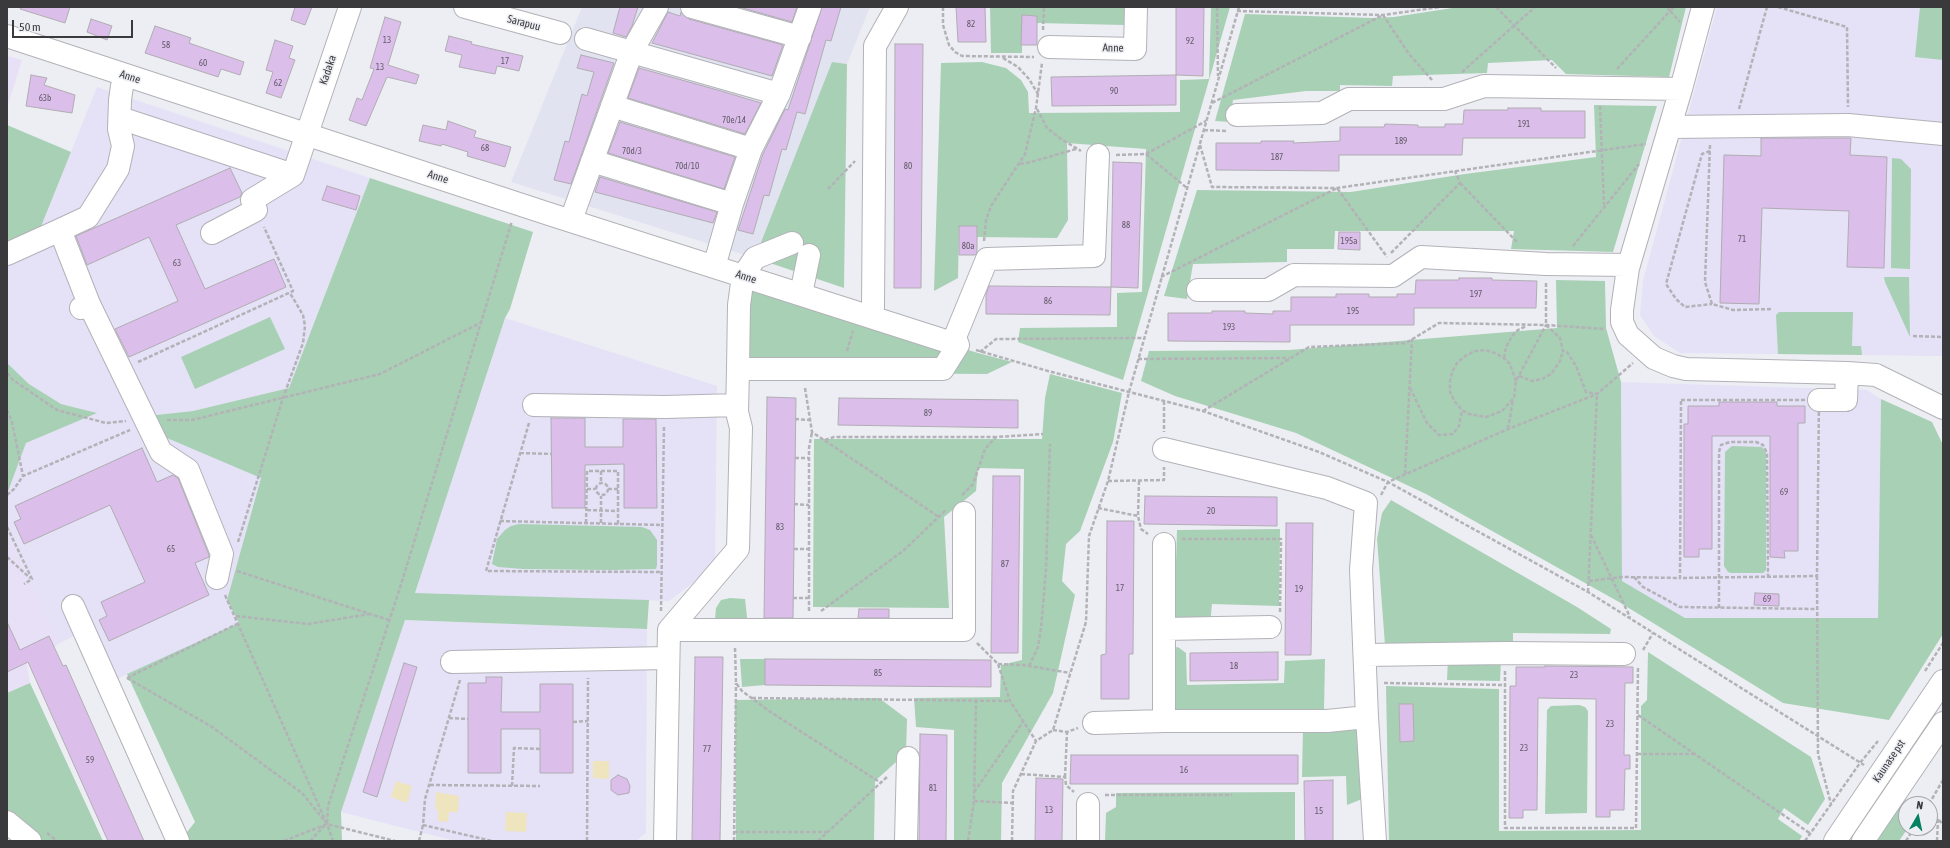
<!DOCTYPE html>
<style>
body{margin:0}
#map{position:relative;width:1950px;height:848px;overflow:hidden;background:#edeef3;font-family:"Asap Condensed",sans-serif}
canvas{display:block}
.frame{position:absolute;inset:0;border:8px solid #3a3a3d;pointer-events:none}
.north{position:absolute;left:1898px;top:796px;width:40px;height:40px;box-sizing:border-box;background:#edeef3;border:1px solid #a5a6aa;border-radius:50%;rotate:9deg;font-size:11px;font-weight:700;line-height:16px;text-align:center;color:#3a3a3d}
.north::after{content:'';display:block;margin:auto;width:14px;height:18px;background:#038162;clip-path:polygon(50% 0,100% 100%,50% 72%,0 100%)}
.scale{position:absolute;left:12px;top:20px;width:121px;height:18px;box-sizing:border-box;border:2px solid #3a3a3d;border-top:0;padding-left:5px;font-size:12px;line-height:14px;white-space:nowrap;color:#3a3a3d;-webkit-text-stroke:3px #edeef3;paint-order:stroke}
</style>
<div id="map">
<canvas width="1950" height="848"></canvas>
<div class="frame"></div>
<div class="north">N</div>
<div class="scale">50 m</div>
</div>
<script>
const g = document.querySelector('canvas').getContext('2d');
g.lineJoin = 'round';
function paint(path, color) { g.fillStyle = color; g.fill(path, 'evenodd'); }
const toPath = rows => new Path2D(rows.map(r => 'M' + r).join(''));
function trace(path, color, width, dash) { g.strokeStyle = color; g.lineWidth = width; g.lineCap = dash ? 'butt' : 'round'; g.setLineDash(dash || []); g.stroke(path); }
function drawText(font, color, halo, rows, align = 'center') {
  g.font = font + ' "Asap Condensed",sans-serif'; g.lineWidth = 3; g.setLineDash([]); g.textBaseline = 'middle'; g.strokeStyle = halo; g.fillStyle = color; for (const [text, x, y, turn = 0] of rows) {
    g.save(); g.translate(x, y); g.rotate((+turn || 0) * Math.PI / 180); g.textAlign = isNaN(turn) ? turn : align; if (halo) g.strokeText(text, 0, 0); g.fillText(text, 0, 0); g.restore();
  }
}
const commercial = toPath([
 [7,56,22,60,7,108],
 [7,532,60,643,54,647,26,660,30,683,7,693]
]);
const built = toPath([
 [582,7,870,7,847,64,832,62,767,262,511,182]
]);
const education = toPath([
 [1717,7,1943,7,1943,356,1680,353,1654,336,1640,315,1643,281],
 [97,87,370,178,289,388,193,411,156,415,261,478,227,600,239,623,113,681,88,629,60,643,7,532,7,494,26,443,96,413,61,404,29,384,7,363,7,258,40,229],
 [505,318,717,386,715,566,669,601,415,593],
 [1621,382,1867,390,1881,399,1878,618,1685,618,1622,581],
 [405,620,647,629,646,833,636,841,455,841,341,812]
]);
const green = toPath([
 [990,7,1126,7,1125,25,1037,23,1037,16,1022,15,1022,53,991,53],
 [1211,7,1230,7,1123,380,1018,342,1020,328,1117,327,1117,293,1142,292,1146,149,1067,143,1068,220,1057,238,977,237,959,226,958,278,934,291,941,63,982,62,1006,68,1021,80,1028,92,1029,113,1180,112,1180,80,1209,79],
 [1459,7,1686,7,1669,77,1566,74,1552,60,1488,63,1487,73,1393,76,1392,86,1340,85,1340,91,1306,91,1233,100,1230,122,1215,121,1245,14,1372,18,1394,17],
 [1920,7,1943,7,1943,60,1915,57],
 [832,62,847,64,844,288,767,262,758,250],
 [1594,105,1657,106,1613,252,1511,249,1514,231,1335,231,1334,249,1287,249,1287,262,1193,264,1187,299,1164,296,1197,190,1351,192,1465,174,1596,157],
 [7,125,71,152,40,229,7,258],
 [1892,158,1901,159,1911,169,1910,269,1891,268],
 [370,178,533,232,510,309,505,318,415,593,649,600,647,629,405,620,341,812,342,841,180,841,195,822,127,674,239,623,227,600,261,478,160,435,156,415,193,411,289,388],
 [1884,277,1909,277,1910,337,1885,282],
 [1556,280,1605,281,1606,328,1621,382,1622,581,1685,618,1878,618,1881,399,1932,422,1943,445,1943,634,1889,720,1783,703,1619,602,1426,494,1296,433,1175,396,1141,381,1149,351,1289,350,1557,328],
 [738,281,978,353,1012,362,987,374,738,372],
 [1779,312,1853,312,1852,346,1861,346,1862,355,1778,354,1776,315],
 [270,317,285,349,195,389,181,357],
 [7,363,29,384,61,404,97,413,26,443,7,494],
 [1050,374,1122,393,1113,442,1080,531,1066,544,1062,581,1075,595,1053,693,1002,783,1001,841,954,841,954,730,916,727,914,698,1000,697,1001,665,1022,660,1024,469,978,468,976,491,944,517,949,608,813,607,814,439,1042,439,1045,398],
 [1732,446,1762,447,1766,453,1766,570,1763,573,1731,573,1728,572,1724,566,1725,452],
 [1391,500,1577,607,1611,629,1610,634,1513,633,1513,643,1385,645,1377,539,1382,513],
 [519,524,642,527,650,530,657,540,657,565,656,569,611,570,523,569,498,567,492,564,497,539,505,530,511,526],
 [1280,529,1279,606,1212,604,1210,625,1160,626,1160,605,1175,595,1177,530],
 [730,598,745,599,748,626,715,619,716,608,721,600],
 [1178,647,1186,653,1187,685,1284,683,1285,661,1325,659,1324,711,1170,709,1173,648],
 [1648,652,1811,757,1825,799,1808,825,1784,808,1778,819,1802,836,1799,841,1389,841,1386,686,1499,689,1499,831,1641,830,1641,706,1647,700],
 [1448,657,1501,659,1500,681,1447,680],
 [740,659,765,659,765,685,742,687],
 [30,683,103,841,43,841,7,812,7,693],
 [879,698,907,719,906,753,875,781,874,841,736,841,735,700],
 [1579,705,1585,707,1588,711,1587,813,1545,814,1547,710,1551,706],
 [1303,726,1358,728,1362,799,1347,805,1346,776,1302,777],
 [1295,792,1295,841,1105,841,1106,813,1116,807,1116,793],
 [1900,803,1906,807,1906,828,1908,828,1899,841,1874,841]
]);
const sand = toPath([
 [593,761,609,761,609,779,593,778],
 [396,781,412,786,407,803,391,797],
 [436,792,459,796,458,812,449,812,448,822,438,821,438,810,435,809],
 [506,812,527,813,526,832,505,831]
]);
const building = toPath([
 [21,7,70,7,65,23,20,9,21,7],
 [295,7,312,7,305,25,291,20,295,7],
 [620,7,638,7,632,26,626,37,613,33,620,7],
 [739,7,797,7,792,22,739,7],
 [822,7,841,7,831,41,826,40,805,114,797,112,786,150,782,149,769,196,764,195,753,234,738,230,763,154,785,109,788,110,822,7],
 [956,7,985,7,986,42,958,42,956,7],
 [1176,7,1204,7,1203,76,1176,75,1176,7],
 [668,12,680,16,681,12,689,19,783,45,772,76,652,43,668,12],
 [1022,15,1037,16,1037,45,1021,45,1022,15],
 [385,17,401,22,388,65,419,75,416,84,387,77,366,126,349,120,357,98,362,100,374,69,370,68,385,17],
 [91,19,112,26,107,40,87,32,91,19],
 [155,26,191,38,189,43,244,62,240,75,221,69,218,77,145,53,155,26],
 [449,36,472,42,471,44,523,56,519,71,497,66,495,74,459,67,462,55,445,51,449,36],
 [275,40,293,46,289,58,295,60,281,98,266,93,273,72,266,70,275,40],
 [895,44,923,44,921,288,894,288,895,44],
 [581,55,614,63,571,184,554,180,565,141,569,142,582,94,587,96,594,72,577,68,581,55],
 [639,68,721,91,761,103,745,134,628,98,639,68],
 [31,75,47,78,44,85,75,95,72,113,26,106,31,75],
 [1176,75,1176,105,1052,106,1051,77,1176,75],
 [1508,108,1541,108,1541,111,1585,111,1585,138,1463,138,1462,155,1339,155,1339,171,1216,170,1216,143,1261,143,1261,141,1294,141,1293,143,1340,141,1340,127,1384,127,1385,124,1418,125,1418,127,1445,127,1445,124,1463,124,1464,110,1508,110,1508,108],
 [448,121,476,131,474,137,511,147,505,167,467,156,468,152,442,144,441,146,419,141,423,125,446,130,448,121],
 [620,122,735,157,724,189,608,153,620,122],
 [1761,138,1851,138,1850,155,1887,157,1884,268,1847,267,1849,211,1762,208,1759,304,1720,303,1724,155,1761,156,1761,138],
 [1113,162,1142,163,1138,288,1111,287,1113,162],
 [230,168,242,193,240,197,176,225,205,289,274,259,286,287,129,357,115,329,178,301,149,237,87,265,76,236,230,168],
 [600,177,717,212,713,223,595,192,600,177],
 [327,186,360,196,356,210,322,200,327,186],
 [959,226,977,226,977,253,975,255,959,255,959,226],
 [1339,232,1360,232,1360,250,1338,249,1339,232],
 [1459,278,1492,278,1492,280,1537,281,1536,308,1414,308,1414,325,1290,325,1290,342,1168,341,1168,313,1212,313,1212,311,1245,311,1245,313,1273,314,1273,311,1291,311,1291,297,1336,297,1336,294,1369,294,1369,297,1397,297,1397,294,1415,294,1416,280,1459,280,1459,278],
 [989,286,1111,287,1110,315,986,314,986,295,989,286],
 [767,397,796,398,793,618,764,618,767,397],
 [839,398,1018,400,1018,428,838,425,839,398],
 [1719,402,1777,402,1777,406,1805,406,1805,423,1798,423,1798,551,1784,551,1785,558,1770,557,1770,436,1712,436,1712,549,1699,549,1699,557,1684,557,1684,424,1688,424,1688,406,1719,406,1719,402],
 [551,418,585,418,585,447,623,447,623,419,656,419,657,508,624,508,624,464,585,465,585,508,552,508,551,418],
 [142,448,157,482,173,475,178,478,209,555,209,557,195,563,209,595,109,641,99,620,107,616,101,602,145,582,110,505,24,544,14,522,21,519,15,506,142,448],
 [993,476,1020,476,1018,653,991,653,993,476],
 [1145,496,1277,497,1277,526,1144,524,1145,496],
 [1107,521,1134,521,1133,654,1129,654,1129,699,1101,699,1101,655,1106,654,1107,521],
 [1286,523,1313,523,1311,655,1285,655,1286,523],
 [1755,593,1779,594,1779,606,1754,605,1755,593],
 [859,609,889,609,889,618,858,618,859,609],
 [7,622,20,650,49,636,63,666,66,665,144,841,108,841,28,662,7,672,7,622],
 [1278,652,1278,680,1190,681,1190,653,1278,652],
 [695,657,723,657,720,841,692,841,695,657],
 [765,659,991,660,991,687,765,685,765,659],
 [404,663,417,667,377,797,363,792,404,663],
 [1545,666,1633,667,1633,683,1625,683,1624,755,1630,755,1630,769,1625,769,1624,810,1610,810,1610,817,1596,817,1596,699,1538,698,1537,810,1523,810,1523,818,1509,818,1510,686,1516,686,1516,667,1545,667,1545,666],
 [486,677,502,677,501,712,540,712,540,684,573,684,573,773,540,773,540,729,501,729,501,773,468,773,468,683,486,683,486,677],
 [1399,704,1413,704,1414,741,1400,742,1399,704],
 [920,734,947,735,946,841,919,841,920,734],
 [1071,755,1298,755,1298,784,1070,784,1071,755],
 [618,775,627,779,630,786,629,793,618,795,611,790,611,780,618,775],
 [1036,778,1063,779,1062,841,1035,841,1036,778],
 [1333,780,1333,841,1305,841,1304,781,1333,780]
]);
const path = toPath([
 [943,7,943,25,949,45,955,52,962,56,1034,57],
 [1217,7,1218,76],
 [1496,7,1556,68],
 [1674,7,1670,11,1680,22],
 [1778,7,1847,27,1848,107],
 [1237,11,1383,15,1440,7],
 [1043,30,1044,7],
 [1003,58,1018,67,1029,79,1038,94],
 [1617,69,1670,11,1667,7],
 [1462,72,1535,7],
 [1212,103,1383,15,1409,54,1432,80],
 [1600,106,1604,205],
 [1037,109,1047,128,1061,139,1081,151],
 [1739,109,1767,7],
 [1204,130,1227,131],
 [1200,145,1212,187,1337,188,1646,144],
 [1710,145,1705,282,1712,304,1733,310,1772,309],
 [1710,151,1702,154,1666,284,1676,299,1685,307,1712,304],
 [1146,154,1187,188],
 [1116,155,1146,154,1206,121],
 [1020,164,1031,162,1076,149],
 [1460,183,1518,243],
 [828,189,855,161],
 [984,241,986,220,991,206,1025,154,1036,108,1042,63],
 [1573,246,1639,164],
 [1391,253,1460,183,1455,171],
 [1161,277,1337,188,1387,257],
 [1546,283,1546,325,1560,338,1563,351,1567,352,1576,366,1586,392,1597,394],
 [1913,336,1943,337],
 [976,350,1048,371,1203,411,1319,452,1388,482,1588,592,1864,765],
 [847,351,853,331],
 [980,352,996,339,1144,338],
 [1504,358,1506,347,1512,336,1518,330,1526,326],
 [1138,359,1289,358],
 [138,362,293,291,264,227],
 [7,373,13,380,57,410,106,423,126,421],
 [1519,376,1532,381,1542,379,1551,374,1560,361,1563,351],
 [1516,381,1510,364,1504,358,1495,353,1485,350,1475,351,1465,356,1457,363,1452,372,1450,382,1450,392,1455,402,1462,410,1469,414,1486,417,1502,411,1514,398,1516,381,1546,325],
 [805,388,812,432,939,517],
 [1410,388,1427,423,1439,435,1453,434,1459,426,1462,410],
 [1681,400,1819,400,1817,576,1680,578,1681,400],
 [1164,401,1164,432],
 [7,410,12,422,23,476],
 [1203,411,1309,347,1406,343,1439,323,1546,325,1605,329],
 [795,419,810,420],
 [167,420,192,420,380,374,480,323],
 [529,423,486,571,661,572],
 [1508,429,1513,400],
 [825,440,834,437,995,437],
 [520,453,552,454],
 [795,458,809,458],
 [601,471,601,483],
 [1405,474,1412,339],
 [1108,481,1164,480,1164,467],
 [1139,481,1138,516,1141,529,1148,534],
 '596 489a6 6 0 1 1 12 0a6 6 0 1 1-12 0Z',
 [587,489,595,489],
 [608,489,618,489],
 [7,495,14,489,23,476,130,430],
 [962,495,973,484,985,449,996,437,1043,434],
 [1381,495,1388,482,1508,429,1597,394,1633,363],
 [794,504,809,505],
 [1098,508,1138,516],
 [587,510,618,511],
 [500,521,662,525],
 [586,523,587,471,618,471,618,524],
 [601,523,601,496],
 [7,527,32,579,24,584],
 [1591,535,1630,617],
 [1182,539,1281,539,1280,613],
 [238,542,283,398,303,343,305,326,303,315,290,293],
 [794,549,809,549],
 [7,557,30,578],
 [237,571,389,620],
 [1817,576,1818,754,1831,804],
 [1634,577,1643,587,1680,607,1817,609],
 [1589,581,1622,577,1680,578],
 [1588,592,1597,394],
 [225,595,327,824,328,806,399,591,512,221],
 [793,598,809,598],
 [1719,608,1719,452,1721,445,1730,442,1756,442,1763,445,1767,453,1768,577],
 [661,611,664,426],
 [809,611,809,448,812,432],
 [821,611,903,551,946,510],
 [236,616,308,624,370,614],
 [977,643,998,664,1010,701,1036,741],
 [735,648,736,683,742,691,769,711,881,783],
 [1643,650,1653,633],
 [998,664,1023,665,1070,673],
 [1029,666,1038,647,1041,628,1046,570,1050,444],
 [1505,671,1505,828,1636,828,1638,666],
 [1925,671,1943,643],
 [127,678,212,727,302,793,327,824,333,841],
 [127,678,239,623],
 [460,680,425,799,423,825,492,841],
 [1384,683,1505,685],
 [752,698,1010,701],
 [1638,715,1811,834],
 [449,718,468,719],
 [573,722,588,721],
 [1053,730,1067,732,1078,728],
 [1637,754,1694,754],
 [1021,774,1065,777,1066,785,1074,792],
 [1065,777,1067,732],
 [430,785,540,786],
 [512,786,514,748,540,749],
 [974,792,1023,722],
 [1105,795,1232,795],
 [1914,799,1921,804],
 [974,801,1012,803],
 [1929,804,1943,780],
 [1930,812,1943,824],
 [734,832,828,832],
 [47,833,57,841],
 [284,841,327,824,395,841],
 [310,841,325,825],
 [419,841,423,825],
 [587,841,588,678],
 [734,841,736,683],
 [818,841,888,776],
 [968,841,974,801,976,701],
 [1012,841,1013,791,1036,741,1053,730,1086,622,1089,536,1108,481,1129,392,1239,7],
 [1805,841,1860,763,1878,741],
 [1906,841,1914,828],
 [1937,841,1938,819]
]);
const minor = toPath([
 [465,7,560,33],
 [692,7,800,37],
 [1703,7,1681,89,1628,268,1622,310,1622,322,1628,335,1654,358,1673,366,1686,369,1847,373,1876,375,1943,408],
 [7,36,546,213,958,345],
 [586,39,779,94],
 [1049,47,1135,49,1136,7],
 [612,106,751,149],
 [1237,115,1322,113,1349,99,1444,99,1484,86,1681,89],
 [120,118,293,175,350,7],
 [1670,127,1848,125,1943,134],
 [592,161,732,204],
 [571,220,632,51,657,7],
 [212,233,256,210,252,200,293,175],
 [7,254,60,230],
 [714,267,732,204,751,149,779,94,810,7],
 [1198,290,1268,290,1294,275,1393,276,1421,257,1546,264,1629,265],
 [801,294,809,255],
 [89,304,161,452,188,470,222,554,217,578],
 [81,308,89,304,60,230,88,217,118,169,123,146,119,129,120,100,122,86,127,76],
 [870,316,873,307,875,46,897,7],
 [958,345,955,337,987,259,1094,256,1098,155],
 [738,369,943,369,958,345],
 [1819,400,1846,400,1847,373],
 [534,405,665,407,737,405],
 [1164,449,1327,488,1366,503,1361,570,1367,717,1375,841],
 [1164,544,1164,721],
 [73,606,178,841],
 [1165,629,1270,627],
 [669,630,964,630,964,513],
 [1365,655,1506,653,1624,654],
 [452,662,668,658],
 [1094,723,1164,721,1327,721,1367,717],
 [7,822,30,841],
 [665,841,669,630,738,549,741,428,737,412,738,369,739,305,743,276,755,258,792,243],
 [906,841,908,758],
 [1088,841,1088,804],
 [1835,841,1943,681],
 [1863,841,1943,723]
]);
const numberNames = [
 ["82",971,24],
 ["13",387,40],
 ["92",1190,41],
 ["58",166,45],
 ["17",505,61],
 ["60",203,63],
 ["13",380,67],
 ["62",278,83],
 ["90",1114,91],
 ["63b",45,98],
 ["70e/14",734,120],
 ["191",1524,124],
 ["189",1401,141],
 ["68",485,148],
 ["70d/3",632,151],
 ["187",1277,157],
 ["70d/10",687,166],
 ["80",908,166],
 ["88",1126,225],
 ["71",1742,239],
 ["195a",1349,241],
 ["80a",968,246],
 ["63",177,263],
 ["197",1476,294],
 ["86",1048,301],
 ["195",1353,311],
 ["193",1229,327],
 ["89",928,413],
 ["69",1784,492],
 ["20",1211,511],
 ["83",780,527],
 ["65",171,549],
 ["87",1005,564],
 ["17",1120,588],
 ["19",1299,589],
 ["69",1767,599],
 ["18",1234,666],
 ["85",878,673],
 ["23",1574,675],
 ["23",1610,724],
 ["23",1524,748],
 ["77",707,749],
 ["59",90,760],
 ["16",1184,770],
 ["81",933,788],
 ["13",1049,810],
 ["15",1319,811]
];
const streetNames = [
 ["Sarapuu",524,23,15],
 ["Anne",1113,48,1],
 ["Kadaka",328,70,-71],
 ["Anne",130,77,18],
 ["Anne",438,177,18],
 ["Anne",746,277,18],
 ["Kaunase pst",1889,761,-56]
];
paint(commercial, '#e7e0f6');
paint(built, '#e2e3f1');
paint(education, '#e5e1f7');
paint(green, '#a8d0b5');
paint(sand, '#eee5bf');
paint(building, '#dbbeea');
trace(building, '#b0adb2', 1);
trace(minor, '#b2b2b8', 24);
trace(path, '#b2b2b7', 2.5, [4, 2]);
trace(minor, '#fff', 22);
drawText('9px', '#625b68', null, numberNames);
drawText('11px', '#3a3a3d', '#edeef3', streetNames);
</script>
